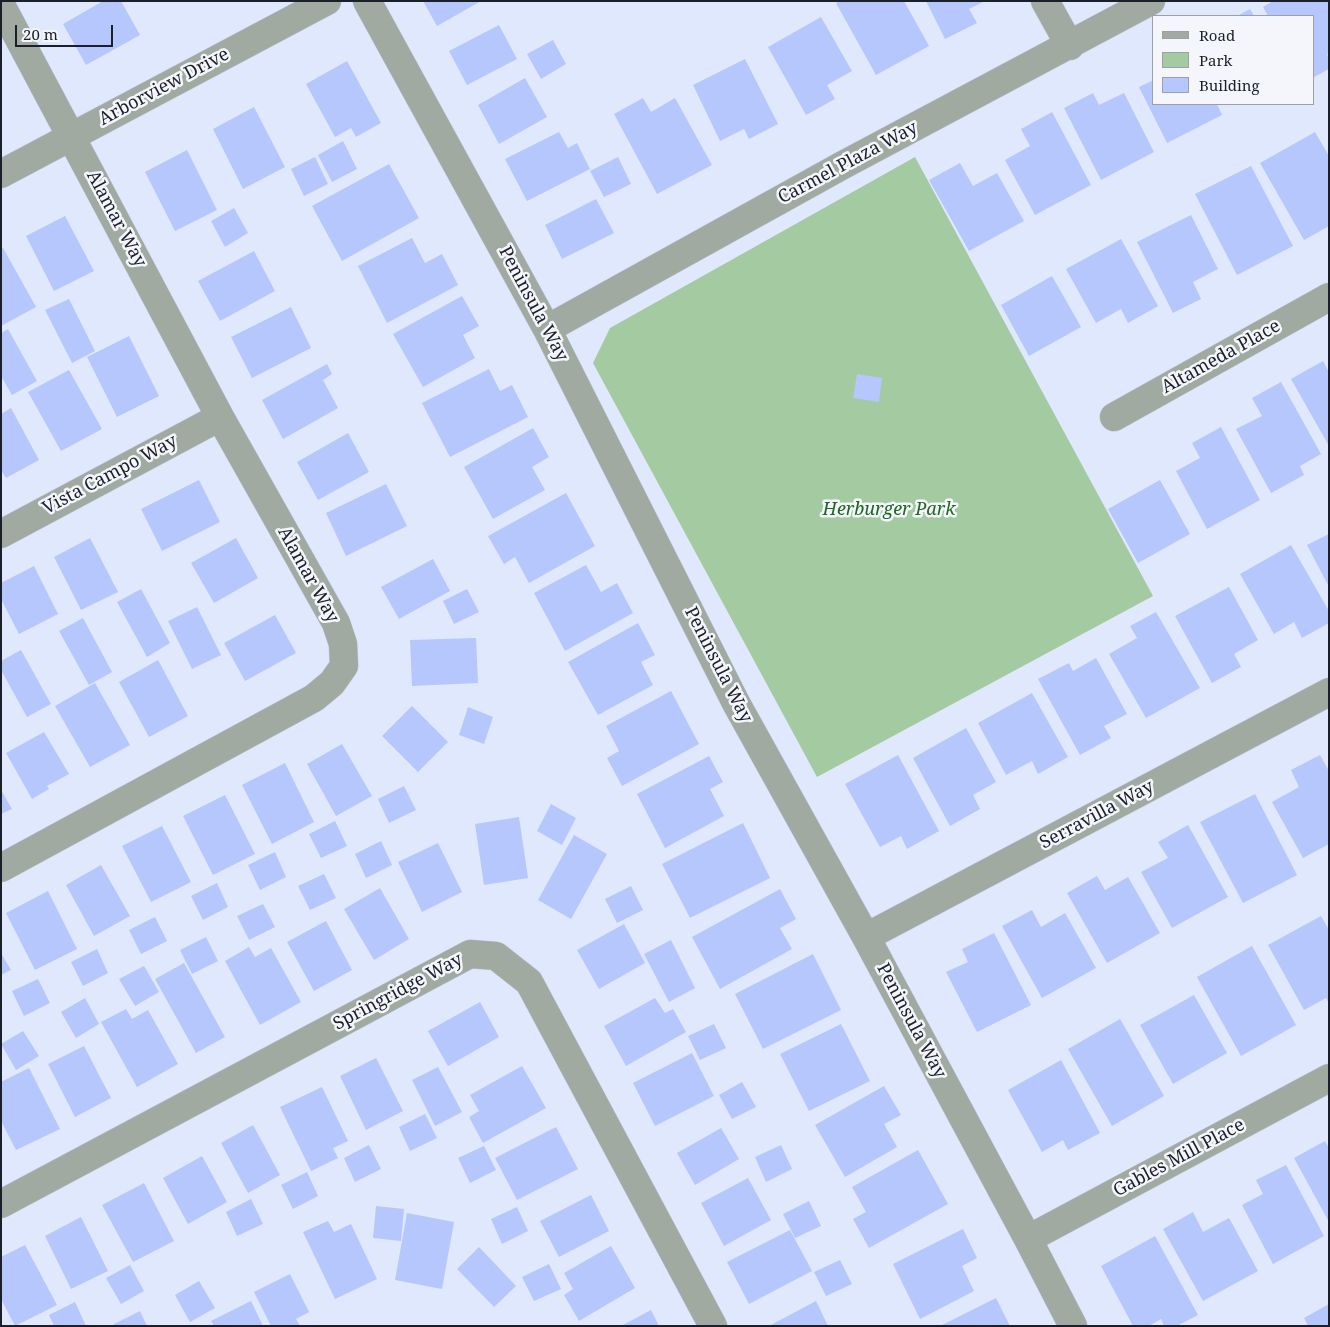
<!DOCTYPE html>
<style>
body{margin:0}
#map{position:relative;width:1330px;height:1327px;overflow:hidden;background:#e0e8fe;font-family:"Noto Serif",serif}
canvas{display:block}
.frame{position:absolute;inset:0;border:2px solid #1b1f29;pointer-events:none}
.legend{position:absolute;left:1152px;top:15px;width:162px;height:90px;box-sizing:border-box;background:#f4f6fb;border:1px solid #9da0a7;margin:0;padding:6px 9px;list-style:none;font-size:15px;color:#1b1f29}
.legend li{display:flex;align-items:center;gap:10px;height:25px}
.legend b{width:25px;border:1px solid #9da0a7}
.scale{position:absolute;left:15px;top:25px;width:98px;height:22px;box-sizing:border-box;border:2px solid #1b1f29;border-top:0;padding-left:6px;font-size:15px;line-height:18px;white-space:nowrap;color:#1b1f29;-webkit-text-stroke:4px #f4f6fb;paint-order:stroke}
</style>
<div id="map">
<canvas width="1330" height="1327"></canvas>
<div class="frame"></div>
<ul class="legend">
<li><b style="height:6px;background:#a0aaa0"></b>Road</li>
<li><b style="height:14px;background:#a3caa1"></b>Park</li>
<li><b style="height:14px;background:#b5c7fc"></b>Building</li>
</ul>
<div class="scale">20 m</div>
</div>
<script>
const g = document.querySelector('canvas').getContext('2d');
g.lineJoin = 'round';
function paint(path, color) { g.fillStyle = color; g.fill(path, 'evenodd'); }
const toPath = rows => new Path2D(rows.map(r => 'M' + r).join(''));
function trace(path, color, width, dash) { g.strokeStyle = color; g.lineWidth = width; g.lineCap = dash ? 'butt' : 'round'; g.setLineDash(dash || []); g.stroke(path); }
function drawText(font, color, halo, rows, align = 'center') {
  g.font = font + ' "Noto Serif",serif'; g.lineWidth = 5; g.setLineDash([]); g.textBaseline = 'middle'; g.strokeStyle = halo; g.fillStyle = color; for (const [text, x, y, turn = 0] of rows) {
    g.save(); g.translate(x, y); g.rotate((+turn || 0) * Math.PI / 180); g.textAlign = isNaN(turn) ? turn : align; if (halo) g.strokeText(text, 0, 0); g.fillText(text, 0, 0); g.restore();
  }
}
const green = toPath([
 [915,157,1153,596,817,777,593,363,610,328]
]);
const building = toPath([
 [103,1,121,1,140,35,86,65,63,24],
 [423,1,481,1,437,26],
 [840,1,904,1,929,46,876,75,836,3],
 [926,1,985,1,969,9,977,23,945,39],
 [1273,1,1329,1,1329,53,1327,54,1329,58,1329,69,1314,77,1314,16,1268,16,1263,7],
 [1250,9,1254,16,1237,16],
 [821,17,852,71,827,85,835,99,806,115,768,47],
 [499,25,517,59,467,85,449,51],
 [553,40,566,64,541,79,527,54],
 [745,59,778,124,749,139,744,129,720,141,693,85],
 [347,61,381,123,356,137,351,128,335,137,306,84],
 [525,78,547,117,499,144,478,105],
 [1154,80,1154,104,1217,104,1222,115,1167,143,1139,87],
 [1093,93,1099,105,1124,93,1154,152,1101,180,1064,108],
 [643,98,651,112,675,98,712,165,657,194,614,114],
 [254,107,285,167,243,189,213,129],
 [1052,112,1091,185,1035,215,1005,160,1030,146,1021,129],
 [559,132,568,148,577,143,590,169,527,201,505,159],
 [1315,132,1329,156,1329,226,1304,240,1260,163],
 [343,141,357,169,332,182,318,155],
 [187,150,217,210,175,231,145,172],
 [315,157,328,184,304,196,291,169],
 [618,157,631,184,604,197,590,171],
 [960,163,973,186,997,173,1024,221,969,251,929,180],
 [389,164,419,218,342,261,312,206],
 [1251,166,1293,246,1237,275,1195,194],
 [596,199,614,233,562,259,545,225],
 [234,208,248,233,225,247,211,221],
 [1191,215,1218,269,1193,282,1201,299,1173,313,1137,242],
 [65,216,94,271,54,291,26,236],
 [412,238,425,263,442,254,458,285,387,323,358,266],
 [1121,239,1158,306,1128,323,1121,309,1096,323,1066,269],
 [3,248,36,307,1,326,1,249],
 [254,251,275,291,220,321,198,281],
 [1052,276,1081,327,1029,356,1001,305],
 [462,296,479,326,463,335,475,358,423,387,393,334],
 [69,299,95,351,72,363,45,310],
 [291,307,311,348,252,378,231,337],
 [8,329,37,381,12,395,1,376,1,333],
 [129,336,159,396,117,417,87,357],
 [1323,361,1329,372,1329,446,1291,379],
 [327,364,332,374,323,380,338,408,283,439,262,400],
 [489,369,500,391,512,385,528,417,450,457,422,403],
 [69,370,102,429,61,451,28,392],
 [857,374,882,378,879,402,853,398],
 [1281,382,1321,454,1300,466,1304,475,1271,493,1236,429,1262,416,1252,398],
 [11,408,39,460,6,478,1,470,1,414],
 [1221,427,1260,500,1207,529,1176,471,1200,458,1192,443],
 [533,428,549,457,532,467,545,490,493,519,464,467],
 [348,433,369,472,318,500,297,462],
 [199,480,220,522,162,551,141,509],
 [1160,480,1190,534,1138,563,1108,509],
 [386,484,407,526,346,556,326,513],
 [566,493,595,546,529,583,515,557,504,564,488,536],
 [1329,534,1329,587,1307,545],
 [90,538,118,592,81,610,54,557],
 [236,538,258,578,214,603,191,563],
 [1291,545,1329,611,1329,623,1302,638,1294,622,1274,634,1240,574],
 [433,559,450,591,399,619,381,587],
 [586,565,601,592,617,583,633,613,565,651,534,593],
 [34,566,58,614,19,634,1,599,1,583],
 [1229,587,1258,640,1234,654,1241,667,1212,683,1175,616],
 [141,589,170,643,147,657,117,602],
 [467,589,479,612,454,624,443,601],
 [197,607,221,655,192,669,168,621],
 [1156,612,1200,688,1146,718,1109,654,1137,638,1130,626],
 [275,615,296,653,245,681,224,643],
 [83,618,112,672,89,685,59,631],
 [638,623,655,655,641,662,653,685,598,715,568,662],
 [476,638,478,683,412,686,410,640],
 [21,650,51,704,27,717,1,670,1,661],
 [1096,658,1127,714,1104,726,1111,738,1080,755,1038,679,1069,663,1073,671],
 [158,660,188,716,149,737,119,682],
 [95,683,130,745,90,767,55,706],
 [671,691,699,744,622,786,607,758,619,751,606,726],
 [1032,693,1068,757,1038,774,1032,761,1006,775,978,723],
 [412,706,448,742,418,772,382,736],
 [468,707,493,717,484,744,459,735],
 [966,728,996,782,973,795,980,809,950,826,913,758],
 [44,732,69,774,47,786,49,789,32,799,6,753],
 [342,744,372,796,336,816,307,764],
 [898,755,939,831,907,849,901,836,880,847,845,784],
 [1320,755,1329,771,1329,844,1303,858,1272,802,1299,787,1291,770],
 [709,756,723,782,710,789,724,816,665,848,637,794],
 [285,763,314,822,272,844,242,785],
 [404,786,416,810,389,823,378,799],
 [1,790,12,809,1,814],
 [1255,794,1297,875,1243,903,1200,822],
 [225,795,255,854,213,875,183,816],
 [551,804,576,818,562,845,537,831],
 [519,817,528,878,484,885,475,824],
 [335,821,347,846,321,858,309,834],
 [743,823,770,878,690,918,662,864],
 [1188,825,1228,897,1172,928,1141,872,1168,858,1158,842],
 [162,826,191,882,151,902,122,846],
 [574,835,607,854,571,919,538,900],
 [381,841,392,865,366,878,355,854],
 [438,843,462,892,422,912,398,862],
 [275,852,286,877,260,890,248,865],
 [101,865,130,916,94,936,66,885],
 [324,874,336,898,310,910,298,886],
 [1097,876,1105,890,1128,877,1160,933,1107,963,1067,893],
 [217,883,228,907,203,920,191,896],
 [631,886,643,910,617,923,605,899],
 [380,888,409,939,374,960,344,909],
 [780,889,796,919,780,928,792,949,720,989,692,937],
 [48,891,77,949,35,970,6,913],
 [263,904,275,927,249,940,237,916],
 [1032,910,1041,927,1065,913,1096,968,1042,998,1002,926],
 [1321,916,1329,930,1329,1003,1326,998,1304,1010,1268,945],
 [155,917,167,941,141,954,129,930],
 [326,921,352,970,314,991,287,942],
 [624,924,645,963,599,989,577,950],
 [994,933,1031,1005,977,1032,946,972,968,962,962,949],
 [206,937,218,961,192,974,180,950],
 [671,940,695,988,669,1002,644,954],
 [1252,946,1296,1025,1241,1056,1197,977],
 [249,947,255,957,271,948,301,1002,260,1025,225,961],
 [97,949,108,973,83,986,71,962],
 [1,953,11,970,1,975],
 [813,954,841,1010,763,1049,735,994],
 [184,963,225,1037,196,1053,155,979],
 [144,966,159,992,135,1006,119,979],
 [38,979,50,1003,24,1016,12,991],
 [1194,995,1227,1053,1173,1084,1140,1025],
 [85,998,99,1024,76,1038,61,1012],
 [655,998,665,1013,673,1009,686,1032,626,1066,604,1026],
 [480,1002,499,1037,448,1066,428,1031],
 [126,1009,132,1019,148,1010,178,1064,137,1087,101,1022],
 [1120,1019,1164,1096,1112,1126,1068,1049],
 [714,1024,726,1048,700,1060,688,1036],
 [841,1024,870,1081,809,1111,780,1054],
 [23,1031,39,1056,16,1070,1,1044],
 [84,1046,111,1098,75,1117,48,1064],
 [692,1053,714,1096,655,1126,633,1083],
 [376,1058,403,1111,366,1130,340,1076],
 [1061,1060,1100,1133,1068,1150,1063,1140,1042,1152,1008,1090],
 [522,1066,546,1108,483,1143,469,1117,479,1111,470,1095],
 [438,1067,462,1112,435,1126,412,1080],
 [29,1068,60,1129,16,1150,1,1121,1,1082],
 [742,1082,756,1107,732,1119,719,1095],
 [884,1086,901,1115,884,1124,897,1147,845,1177,815,1125],
 [322,1087,348,1141,333,1148,338,1158,311,1171,280,1107],
 [425,1114,437,1138,410,1151,399,1127],
 [253,1125,280,1175,248,1193,221,1143],
 [556,1127,578,1169,517,1200,495,1158],
 [721,1128,739,1159,695,1185,677,1153],
 [1325,1141,1329,1148,1329,1222,1294,1158],
 [369,1145,381,1169,355,1182,344,1158],
 [781,1145,792,1169,766,1182,755,1157],
 [484,1146,496,1170,470,1183,458,1158],
 [918,1150,948,1204,869,1248,853,1219,866,1212,852,1187],
 [202,1156,227,1202,188,1224,163,1178],
 [1286,1165,1324,1236,1273,1264,1242,1205,1263,1194,1256,1180],
 [307,1172,318,1196,293,1209,281,1185],
 [748,1178,771,1220,724,1246,701,1203],
 [144,1183,174,1241,133,1262,102,1205],
 [591,1195,609,1231,559,1257,540,1221],
 [251,1199,263,1224,237,1236,226,1212],
 [809,1201,821,1226,795,1238,783,1214],
 [376,1206,404,1209,401,1241,373,1238],
 [517,1207,528,1231,502,1244,491,1219],
 [1193,1212,1203,1232,1229,1218,1258,1271,1203,1301,1163,1229],
 [407,1213,454,1222,442,1289,395,1280],
 [81,1217,108,1271,71,1289,45,1236],
 [328,1221,334,1232,351,1224,377,1279,335,1299,303,1232],
 [963,1229,977,1258,962,1266,974,1291,920,1319,893,1264],
 [790,1230,812,1271,749,1304,727,1262],
 [1155,1236,1198,1315,1177,1326,1164,1326,1161,1319,1149,1326,1133,1326,1101,1266],
 [25,1245,57,1305,15,1326,1,1299,1,1257],
 [611,1246,635,1288,579,1321,564,1295,573,1289,564,1273],
 [479,1247,516,1286,494,1307,457,1269],
 [840,1260,852,1284,826,1296,814,1272],
 [549,1264,561,1289,534,1301,522,1277],
 [130,1265,144,1291,121,1304,106,1278],
 [290,1274,309,1312,296,1319,300,1326,271,1326,254,1292],
 [199,1281,215,1308,190,1322,175,1295],
 [996,1298,1010,1326,940,1326],
 [251,1301,263,1326,214,1326,211,1321],
 [816,1301,828,1326,769,1326],
 [75,1302,86,1326,54,1326,49,1315],
 [1329,1304,1329,1326,1308,1326,1304,1318],
 [651,1310,659,1326,621,1326],
 [140,1311,147,1326,114,1326,114,1324]
]);
const street = toPath([
 [367,1,547,329,736,703,866,937,1028,1239,1073,1326],
 [1045,1,1070,46],
 [1,5,220,417,336,623,343,644,344,666,332,683,314,698,1,868],
 [1,174,327,1],
 [547,329,843,165,1151,1],
 [1114,417,1329,297],
 [1,534,220,417],
 [866,937,1329,692],
 [1,1204,470,954,496,956,529,982,713,1326],
 [1028,1239,1329,1078]
]);
const streetNames = [
 ["Arborview Drive",164,87,-28],
 ["Carmel Plaza Way",848,163,-28],
 ["Alamar Way",116,219,62],
 ["Peninsula Way",533,304,62],
 ["Altameda Place",1221,357,-29],
 ["Vista Campo Way",110,475,-28],
 ["Alamar Way",308,575,61],
 ["Peninsula Way",718,665,63],
 ["Serravilla Way",1097,815,-28],
 ["Springridge Way",398,992,-28],
 ["Peninsula Way",911,1021,62],
 ["Gables Mill Place",1179,1158,-28]
];
const parkNames = [
 ["Herburger Park",889,510]
];
paint(green, '#a3caa1');
paint(building, '#b5c7fc');
trace(street, '#bdc4d8', 29);
trace(street, '#a0aaa0', 28);
drawText('18px', '#1b1f29', '#f4f6fb', streetNames);
drawText('italic 18px', '#1f6821', '#f4f6fb', parkNames);
</script>
